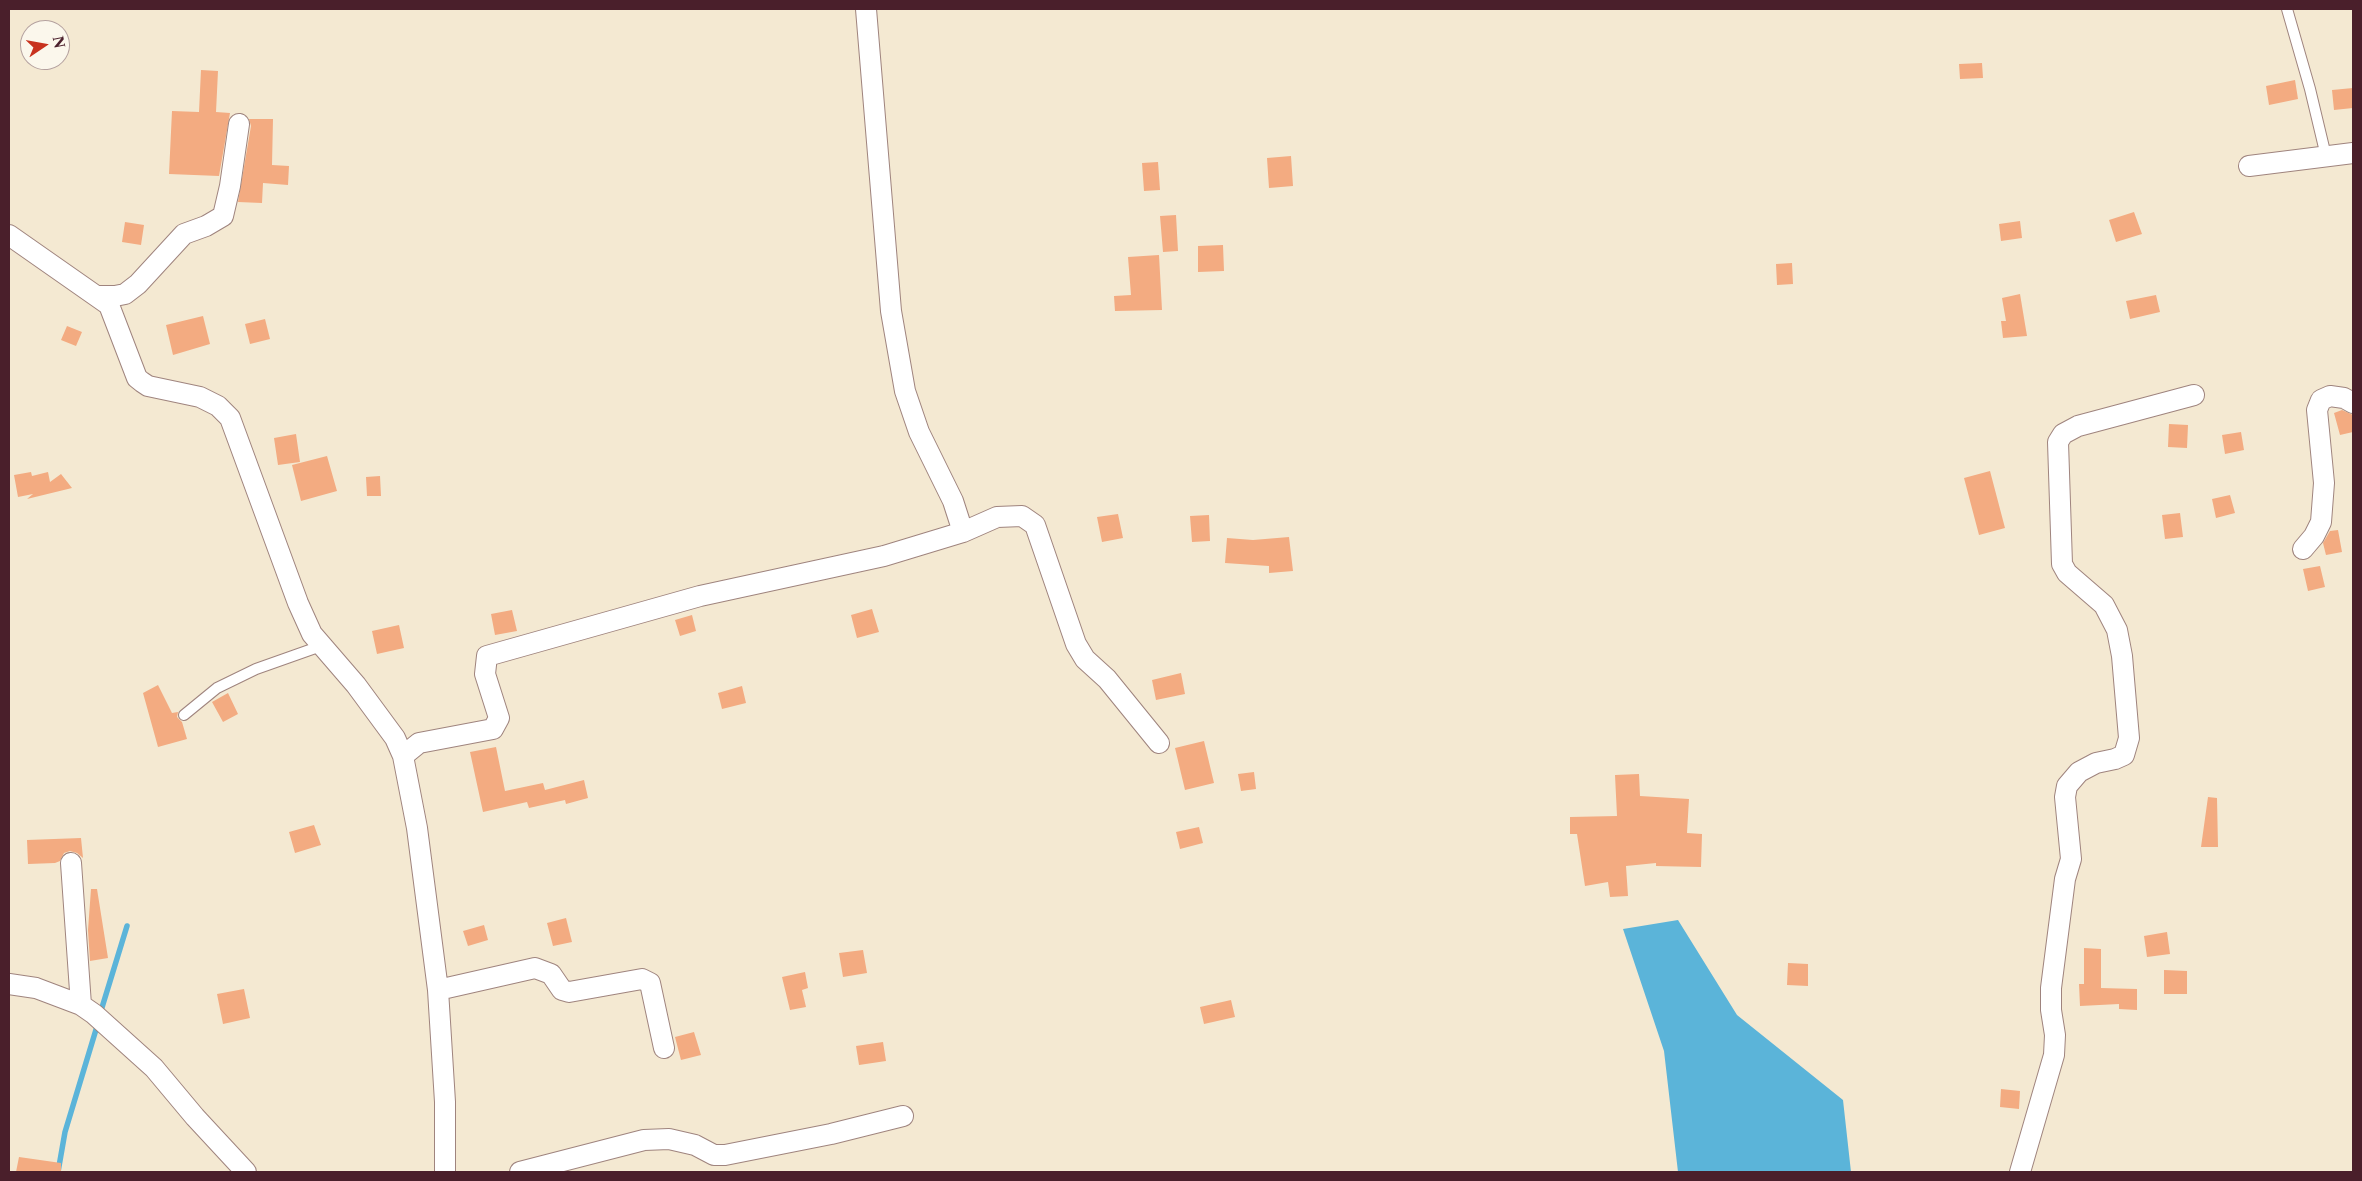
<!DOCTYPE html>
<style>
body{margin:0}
#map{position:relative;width:2362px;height:1181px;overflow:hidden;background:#f4e9d2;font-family:"Libre Caslon Text",serif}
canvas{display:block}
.frame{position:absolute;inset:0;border:10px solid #4a1f2b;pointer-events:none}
.north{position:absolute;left:20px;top:20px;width:50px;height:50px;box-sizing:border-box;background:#fbf7ec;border:1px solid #b4a19f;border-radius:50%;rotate:78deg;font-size:14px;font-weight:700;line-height:20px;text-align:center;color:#4a1f2b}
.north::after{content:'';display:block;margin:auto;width:18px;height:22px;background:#c8321e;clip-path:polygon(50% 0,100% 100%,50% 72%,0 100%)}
</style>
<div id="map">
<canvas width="2362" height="1181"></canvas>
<div class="frame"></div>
<div class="north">N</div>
</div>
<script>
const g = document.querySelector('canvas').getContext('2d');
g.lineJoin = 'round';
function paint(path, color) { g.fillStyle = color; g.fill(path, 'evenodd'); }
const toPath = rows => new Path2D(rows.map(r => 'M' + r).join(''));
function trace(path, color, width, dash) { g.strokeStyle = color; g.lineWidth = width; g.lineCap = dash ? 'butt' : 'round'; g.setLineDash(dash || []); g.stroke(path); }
const water = toPath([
 [1678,920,1737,1015,1843,1100,1851,1172,1678,1172,1664,1051,1623,929]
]);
const stream = toPath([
 [100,1014,127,926],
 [58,1172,65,1132,98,1023]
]);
const building = toPath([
 [1982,63,1983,78,1960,79,1959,64],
 [201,70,218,71,216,112,230,113,219,176,169,174,172,111,199,112],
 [2295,80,2298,99,2269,105,2266,86],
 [2353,88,2353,108,2334,110,2332,90],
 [249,119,273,119,272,165,289,166,288,185,263,183,262,203,238,202,251,126],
 [1291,156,1293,186,1269,188,1267,158],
 [1158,162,1160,190,1144,191,1142,163],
 [2134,212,2142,234,2116,242,2109,220],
 [1176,215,1178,251,1163,252,1160,216],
 [2020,221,2022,238,2001,241,1999,224],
 [125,222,144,225,141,245,122,242],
 [1223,245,1224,271,1198,272,1198,246],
 [1159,255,1162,310,1115,311,1114,296,1131,295,1128,257],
 [1792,263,1793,284,1777,285,1776,264],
 [2020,294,2027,336,2003,338,2001,321,2006,321,2002,298],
 [2156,295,2160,312,2130,319,2126,301],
 [203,316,210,344,173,355,166,325],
 [265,319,270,339,250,344,245,324],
 [67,326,82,332,76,346,61,340],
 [2342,410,2353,415,2353,432,2340,435,2334,413],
 [2169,424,2188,425,2187,448,2168,447],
 [2241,432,2244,450,2225,454,2222,435],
 [296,434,300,462,278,465,274,438],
 [327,456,337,491,301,501,292,465],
 [1990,471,2005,528,1979,535,1964,478],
 [31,472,32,476,48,472,50,482,61,474,72,488,27,499,33,494,18,497,14,475],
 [380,476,381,496,367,496,366,477],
 [2230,495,2235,513,2216,518,2212,499],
 [2180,513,2183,537,2165,539,2162,515],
 [1118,514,1123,538,1102,542,1097,517],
 [1209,515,1210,541,1192,542,1190,516],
 [2338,530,2342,552,2326,555,2323,543,2330,531],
 [1289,537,1293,571,1269,573,1269,566,1225,563,1227,538,1253,540],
 [2320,566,2325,587,2308,591,2303,569],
 [872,609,879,632,857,638,851,615],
 [512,610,517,631,495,635,491,614],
 [692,615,696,631,680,636,675,620],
 [399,625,404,648,377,654,372,631],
 [1181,673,1185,694,1156,700,1152,680],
 [158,685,172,713,178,712,177,717,182,722,187,739,158,747,143,693],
 [742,686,746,703,722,709,718,693],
 [228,693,238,714,223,722,212,702],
 [1204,741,1214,783,1185,790,1175,748],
 [496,747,505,791,543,783,545,790,584,780,588,798,566,804,565,800,529,808,527,802,483,812,470,752],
 [1254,772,1256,789,1241,791,1238,774],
 [1639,774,1640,796,1689,799,1687,833,1702,834,1701,867,1656,866,1656,863,1626,866,1628,896,1610,897,1608,882,1585,886,1577,834,1570,834,1570,817,1617,816,1615,775],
 [2208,797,2217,798,2218,847,2201,847],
 [314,825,321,845,295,853,289,832],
 [1199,827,1203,843,1180,849,1176,832],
 [81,838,83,858,77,853,70,851,64,853,60,861,55,863,28,864,27,840],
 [91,889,97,889,108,958,90,961,88,930],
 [566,918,572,942,553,946,547,923],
 [484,925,488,940,468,946,463,931],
 [2167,932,2170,954,2147,957,2144,936],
 [2084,948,2101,949,2101,988,2137,989,2137,1010,2119,1009,2119,1004,2080,1006,2079,984,2084,984],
 [863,950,867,973,843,977,839,953],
 [1788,963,1808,964,1808,986,1787,985],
 [2164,970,2187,971,2187,994,2164,994],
 [805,972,808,988,802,990,806,1007,790,1010,782,977],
 [244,989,250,1018,223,1024,217,994],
 [1231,1000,1235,1017,1204,1024,1200,1007],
 [694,1032,701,1055,681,1060,675,1037],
 [883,1042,886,1061,859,1065,856,1046],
 [2001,1089,2020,1091,2019,1109,2000,1107],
 [19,1157,61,1163,61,1172,16,1172]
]);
const lane = toPath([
 [2287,9,2310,89,2326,156],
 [184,715,217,688,256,669,321,646]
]);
const street = toPath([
 [866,9,891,311,905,391,919,432,953,501,963,532],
 [2249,166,2353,153],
 [9,235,109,305,137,378,142,382,148,386,200,397,218,406,230,418,298,603,312,634,356,685,395,738,403,756,417,828,438,990,445,1102,445,1172],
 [99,296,115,296,125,294,138,284,184,234,206,226,223,216,230,186,239,124],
 [2303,549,2314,536,2321,522,2324,483,2317,410,2321,400,2330,396,2344,398,2353,403],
 [403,756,419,743,493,729,499,718,485,674,487,656,700,596,884,556,963,532,997,517,1022,516,1035,525,1076,644,1085,659,1107,679,1159,743],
 [71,863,81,1005],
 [9,984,36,988,81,1005,94,1014,154,1068,195,1117,246,1172],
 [438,990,535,968,551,974,562,990,569,992,642,979,650,983,664,1048],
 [520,1172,644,1140,669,1139,695,1145,714,1155,725,1155,831,1134,903,1116],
 [2020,1172,2054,1055,2055,1035,2051,1010,2051,988,2065,879,2071,859,2065,797,2067,786,2079,772,2096,763,2115,759,2124,755,2129,738,2122,656,2117,630,2104,605,2067,573,2062,564,2058,442,2063,434,2078,426,2194,395]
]);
paint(water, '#5bb4d9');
trace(stream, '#5bb4d9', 5.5);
paint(building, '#f3ab81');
trace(lane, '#9f847e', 12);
trace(street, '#9f847e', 22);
trace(lane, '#fff', 10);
trace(street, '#fff', 20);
</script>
